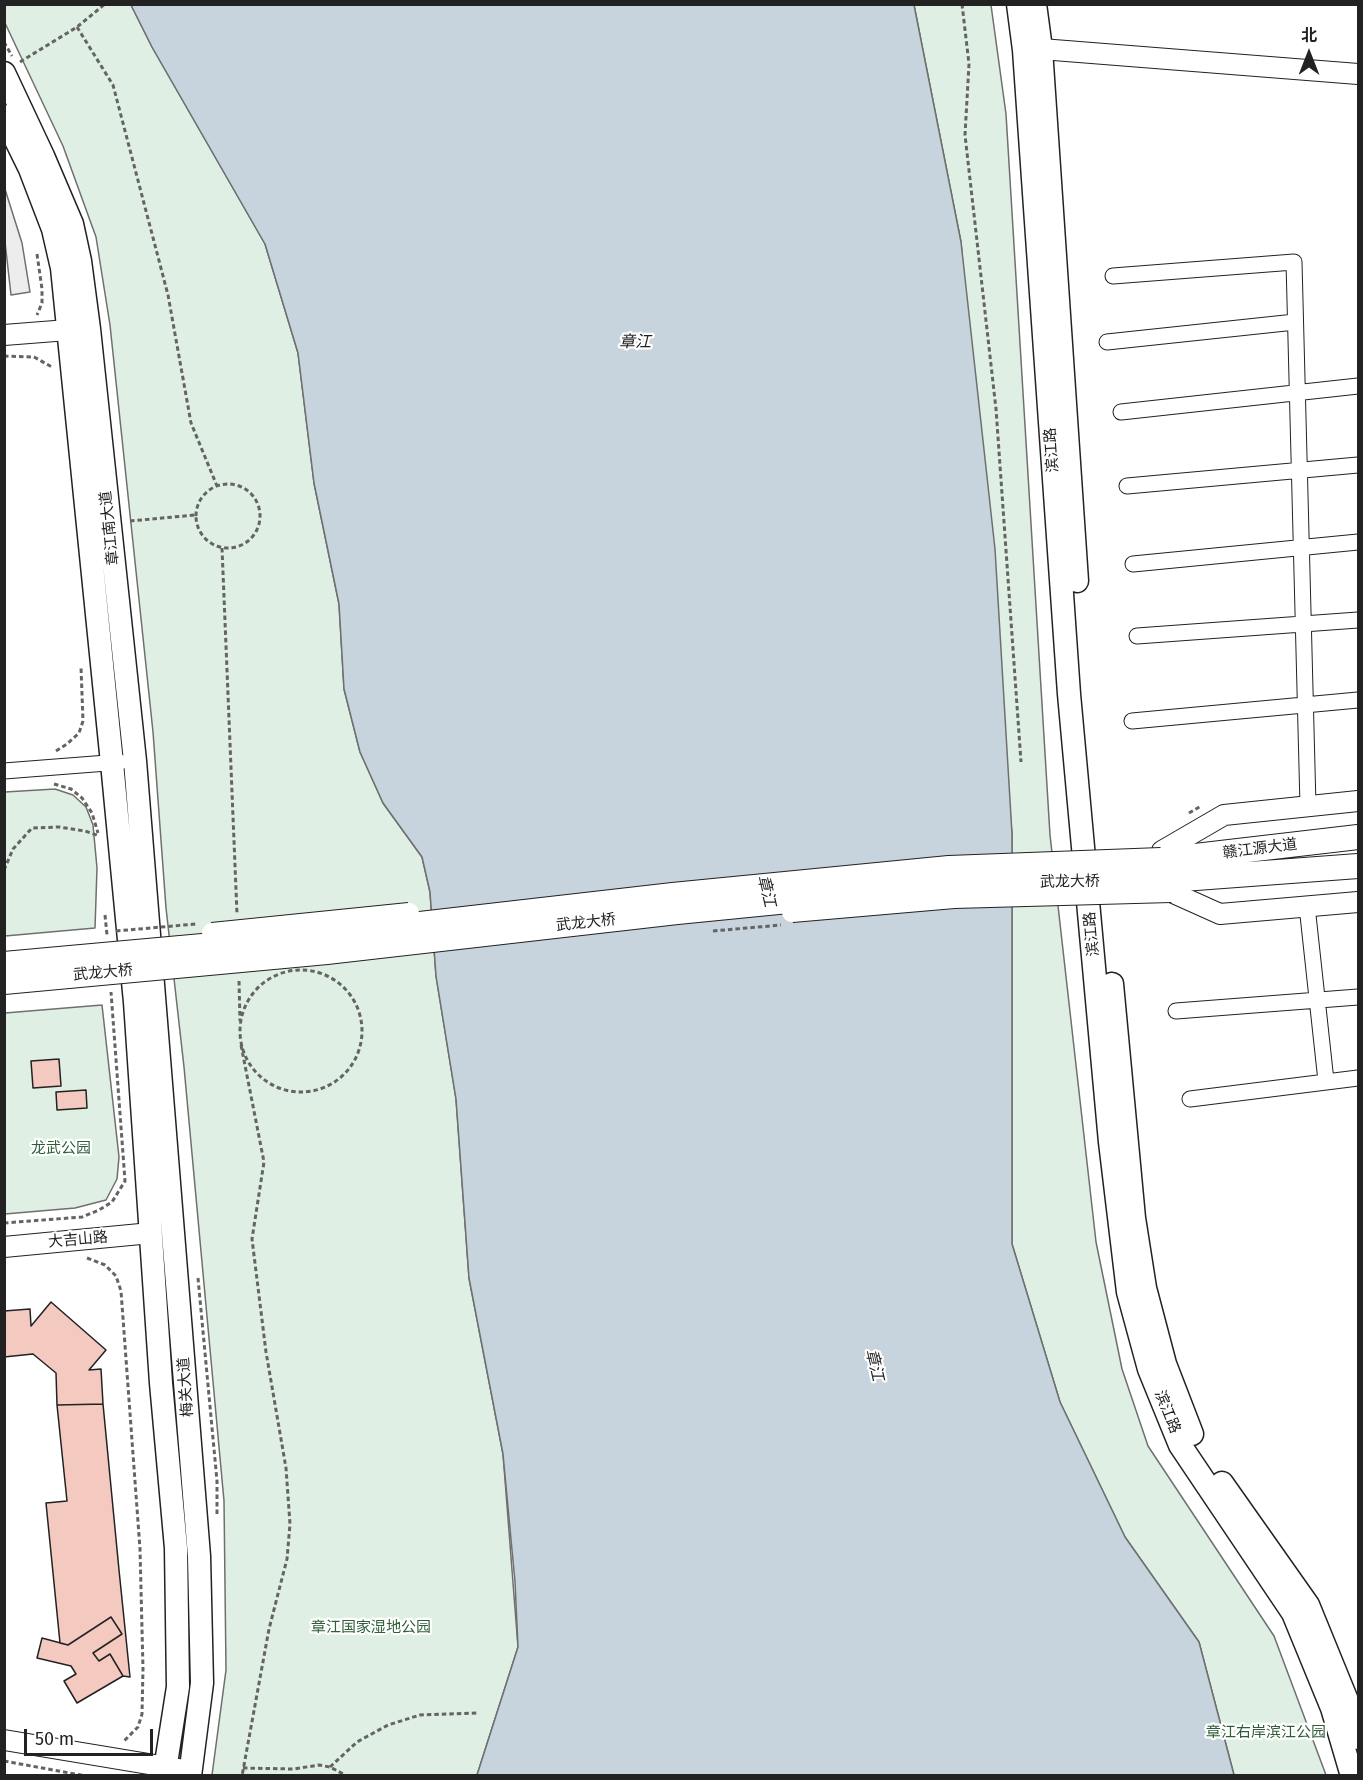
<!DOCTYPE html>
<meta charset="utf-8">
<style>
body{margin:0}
#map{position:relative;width:1363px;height:1780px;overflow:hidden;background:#fff;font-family:"Fira Sans","Noto Sans SC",sans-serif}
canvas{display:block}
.frame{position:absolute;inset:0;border:6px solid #222;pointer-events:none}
.north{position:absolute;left:1279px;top:24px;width:60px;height:60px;-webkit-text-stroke:4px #fff;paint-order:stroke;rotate:0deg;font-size:16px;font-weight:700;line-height:24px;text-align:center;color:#222}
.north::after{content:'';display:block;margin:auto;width:21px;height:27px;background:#222;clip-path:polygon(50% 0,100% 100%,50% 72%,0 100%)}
.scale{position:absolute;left:24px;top:1729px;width:129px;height:27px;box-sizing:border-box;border:3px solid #222;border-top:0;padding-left:8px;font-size:18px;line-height:21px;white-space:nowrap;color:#222;-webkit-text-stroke:4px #fff;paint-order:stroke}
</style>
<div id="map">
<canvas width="1363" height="1780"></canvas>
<div class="frame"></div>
<div class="north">北</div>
<div class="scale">50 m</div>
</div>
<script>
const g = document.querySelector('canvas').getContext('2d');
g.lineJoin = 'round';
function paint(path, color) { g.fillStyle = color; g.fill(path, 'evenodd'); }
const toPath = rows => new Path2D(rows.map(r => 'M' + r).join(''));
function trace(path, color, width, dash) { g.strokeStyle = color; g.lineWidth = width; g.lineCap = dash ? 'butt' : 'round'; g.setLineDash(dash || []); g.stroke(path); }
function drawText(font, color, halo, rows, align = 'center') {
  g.font = font + ' "Fira Sans","Noto Sans SC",sans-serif'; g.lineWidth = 4.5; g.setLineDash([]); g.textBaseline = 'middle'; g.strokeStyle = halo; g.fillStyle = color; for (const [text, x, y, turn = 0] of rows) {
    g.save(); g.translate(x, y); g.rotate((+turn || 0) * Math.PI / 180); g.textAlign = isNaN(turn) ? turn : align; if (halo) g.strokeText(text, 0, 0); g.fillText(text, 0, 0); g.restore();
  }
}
const green = toPath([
 [5,5,131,5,152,47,265,244,298,353,314,483,339,604,344,689,360,752,383,803,422,857,430,892,436,976,456,1099,469,1278,503,1454,518,1647,477,1775,212,1775,226,1670,224,1501,184,1067,166,908,153,732,110,325,96,237,63,146,5,23,5,5],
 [914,5,991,5,1006,114,1050,835,1096,1242,1122,1369,1148,1446,1274,1636,1326,1775,1234,1775,1199,1642,1125,1537,1060,1402,1012,1244,1012,834,961,242,914,5],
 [55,789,73,795,86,807,93,825,97,868,95,928,5,936,5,792,55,789],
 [102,1005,119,1157,117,1179,106,1200,75,1208,5,1214,5,1013,102,1005]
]);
const parking = toPath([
 [4,186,22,243,30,292,11,295,5,242,4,186]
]);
const water = toPath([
 [131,5,914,5,961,242,995,549,1012,834,1012,1244,1060,1402,1125,1537,1199,1642,1234,1775,477,1775,518,1647,515,1582,503,1454,469,1278,456,1099,436,976,430,892,422,857,383,803,360,752,344,689,339,604,314,483,298,353,265,244,152,47,131,5]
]);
const building = toPath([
 [59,1059,61,1086,33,1088,31,1061,59,1059],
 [86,1090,87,1108,57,1110,56,1092,86,1090],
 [51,1302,106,1350,89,1370,101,1369,103,1404,57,1405,56,1373,33,1354,4,1357,4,1311,30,1309,31,1326,51,1302],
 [103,1404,119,1570,130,1677,123,1676,110,1654,99,1661,93,1653,122,1634,111,1617,68,1645,60,1643,46,1503,67,1501,57,1405,103,1404],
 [111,1617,122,1634,93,1653,99,1661,110,1654,123,1676,77,1703,64,1681,76,1674,71,1666,37,1658,42,1638,68,1645,111,1617]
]);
const path = toPath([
 [962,4,969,64,965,135,996,409,1021,762],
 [77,27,113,85,168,295,191,423,217,486],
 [4,42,12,56],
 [20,62,77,27,105,4],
 [37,254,42,289,42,303,37,315],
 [4,356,34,357,52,367],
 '196 516a32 32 0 1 1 64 0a32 32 0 1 1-64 0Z',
 [130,521,195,515],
 [222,548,237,914],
 [56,751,67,744,79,733,83,721,81,667],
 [54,784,71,789,82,798,92,813,98,833],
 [1189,813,1201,806],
 [4,870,13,849,32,828,59,827,85,831,99,836],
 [105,915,107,935],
 '240 1031a61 61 0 1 1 122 0a61 61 0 1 1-122 0Z',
 [239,981,240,1021],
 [241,1045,264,1162,252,1239,266,1352,286,1468,290,1524,287,1559,269,1629,242,1776],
 [4,1223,82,1217,99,1210,112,1202,125,1181,111,992],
 [87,1258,105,1265,116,1276,121,1291,140,1549,143,1669,142,1714,138,1727,123,1742],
 [198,1278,217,1481,217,1516],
 [4,1761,86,1776],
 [330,1767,357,1742,388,1725,420,1715,479,1713],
 [243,1768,294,1769,319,1765,330,1767,347,1776]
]);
const minor = toPath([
 [1113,276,1294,262,1308,806],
 [1107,342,1295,322],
 [1121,412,1358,386],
 [1127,486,1358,465],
 [1133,564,1358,542],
 [1137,636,1358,620],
 [1132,721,1358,700],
 [4,771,120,762],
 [1307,906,1326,1081],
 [1176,1011,1358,997],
 [1190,1099,1358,1078]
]);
const tertiary = toPath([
 [1041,49,1358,74],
 [4,335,68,330],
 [1162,851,1224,815,1358,801],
 [1171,892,1220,914,1358,902],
 [4,1247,151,1233],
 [4,1740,191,1771]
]);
const secondary = toPath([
 [1018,4,1024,50,1069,694,1110,1142,1128,1292,1149,1369,1180,1445,1293,1613,1332,1708,1352,1776],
 [1035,4,1041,49,1077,581],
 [4,73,43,156,72,224,80,261,89,329,135,761,199,1556,202,1683,190,1776],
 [4,116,30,169,53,229,62,268,112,763,135,1002,161,1383,176,1548,178,1687,164,1776],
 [1112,984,1134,1218,1145,1288,1165,1364,1192,1434],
 [1222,1483,1308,1605,1348,1703,1358,1738]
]);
const primary = toPath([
 [1161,860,1358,837],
 [1169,880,1358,866]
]);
const pathBridge = toPath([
 [116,931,196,924],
 [713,931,781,925]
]);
const tertiaryBridge = toPath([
 [792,912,954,898,1171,892],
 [212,933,409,913]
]);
const primaryBridge = toPath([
 [4,964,324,935,673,895,949,868,1161,860],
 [4,982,327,952,677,912,950,885,1169,880]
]);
const streetNames = [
 ["滨江路",1052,450,-94],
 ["章江南大道",110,528,-96],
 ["赣江源大道",1260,849,-7],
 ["武龙大桥",1070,882,-1],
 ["武龙大桥",586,923,-6],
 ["滨江路",1092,934,-95],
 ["武龙大桥",103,973,-5],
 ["大吉山路",78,1240,-5],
 ["梅关大道",186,1387,-94],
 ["滨江路",1167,1412,68]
];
const parkNames = [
 ["龙武公园",61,1149],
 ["章江国家湿地公园",371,1628],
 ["章江右岸滨江公园",1266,1733]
];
const waterNames = [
 ["章江",635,343],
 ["章江",766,891,77],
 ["章江",874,1365,77]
];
paint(green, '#e0efe3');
trace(green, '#6f6f6f', 1.5);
paint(parking, '#ededed');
trace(parking, '#6f6f6f', 1.5);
paint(water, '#c7d3dd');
trace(water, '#6f6f6f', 1.5);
paint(building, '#f3c9c0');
trace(building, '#222', 1.5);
trace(minor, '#222', 17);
trace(tertiary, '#222', 22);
trace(secondary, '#222', 25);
trace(primary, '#222', 26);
trace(path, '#646464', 3, [4.5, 3]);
trace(minor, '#fff', 15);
trace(tertiary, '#fff', 20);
trace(secondary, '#fff', 22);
trace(primary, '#fff', 24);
trace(tertiaryBridge, '#222', 22, []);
trace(primaryBridge, '#222', 26, []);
trace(pathBridge, '#646464', 3, [4.5, 3]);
trace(tertiaryBridge, '#fff', 20);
trace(primaryBridge, '#fff', 24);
drawText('15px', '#222', '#fff', streetNames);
drawText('15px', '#2f5e38', '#fff', parkNames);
drawText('italic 16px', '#222', '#fff', waterNames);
</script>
